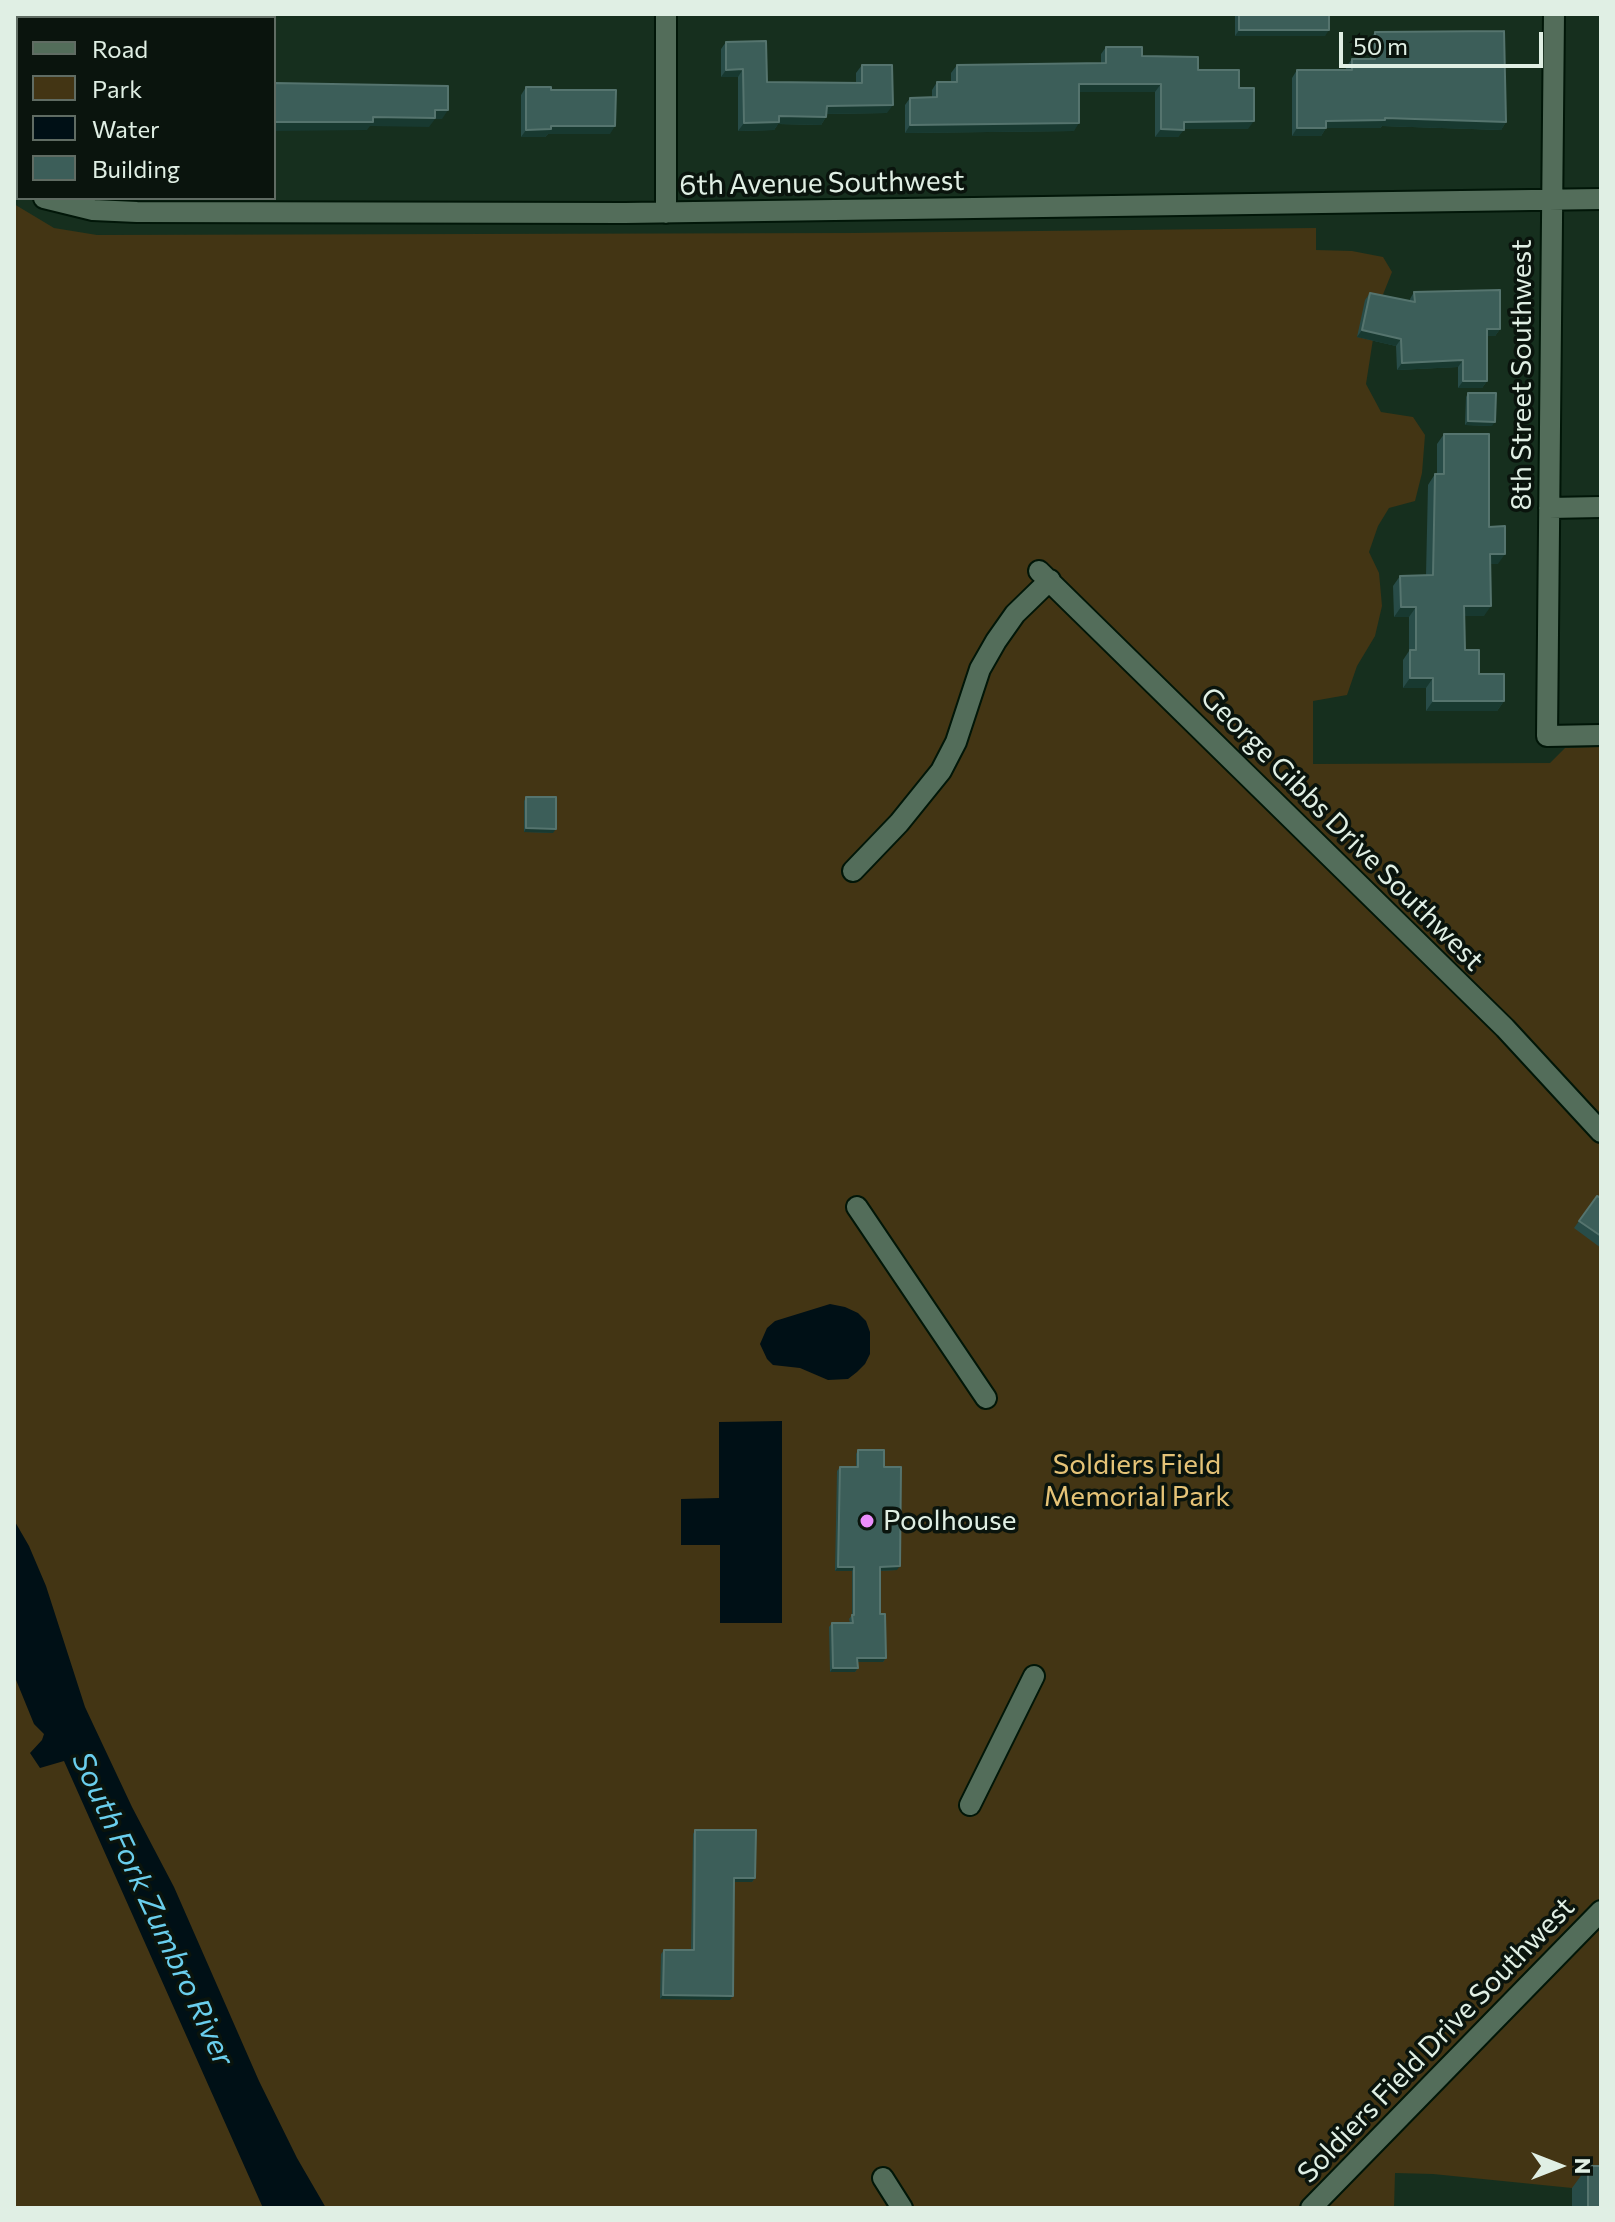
<!DOCTYPE html>
<style>
body{margin:0}
#map{position:relative;width:1615px;height:2222px;overflow:hidden;background:#162f1e;font-family:Commissioner,sans-serif}
canvas{display:block}
.frame{position:absolute;inset:0;border:16px solid #e0efe4;pointer-events:none}
.legend{position:absolute;left:16px;top:16px;width:260px;height:184px;box-sizing:border-box;background:#0a140d;border:2px solid #606c63;margin:0;padding:10px 14px;list-style:none;font-size:24px;color:#e0efe4}
.legend li{display:flex;align-items:center;gap:16px;height:40px}
.legend b{width:40px;border:2px solid #606c63}
.north{position:absolute;left:1519px;top:2126px;width:80px;height:80px;-webkit-text-stroke:6px #0a140d;paint-order:stroke;rotate:90deg;font-size:22px;font-weight:700;line-height:32px;text-align:center;color:#e0efe4}
.north::after{content:'';display:block;margin:auto;width:28px;height:36px;background:#e0efe4;clip-path:polygon(50% 0,100% 100%,50% 72%,0 100%)}
.scale{position:absolute;left:1339px;top:32px;width:204px;height:36px;box-sizing:border-box;border:4px solid #e0efe4;border-top:0;padding-left:10px;font-size:24px;line-height:28px;white-space:nowrap;color:#e0efe4;-webkit-text-stroke:6px #0a140d;paint-order:stroke}
</style>
<div id="map">
<canvas width="1615" height="2222"></canvas>
<div class="frame"></div>
<ul class="legend">
<li><b style="height:10px;background:#536d5a"></b>Road</li>
<li><b style="height:22px;background:#433514"></b>Park</li>
<li><b style="height:22px;background:#001016"></b>Water</li>
<li><b style="height:22px;background:#3c5e59"></b>Building</li>
</ul>
<div class="north">N</div>
<div class="scale">50 m</div>
</div>
<script>
const g = document.querySelector('canvas').getContext('2d');
g.lineJoin = 'round';
function paint(path, color) { g.fillStyle = color; g.fill(path, 'evenodd'); }
const toPath = rows => new Path2D(rows.map(r => 'M' + r).join(''));
function trace(path, color, width, dash) { g.strokeStyle = color; g.lineWidth = width; g.lineCap = dash ? 'butt' : 'round'; g.setLineDash(dash || []); g.stroke(path); }
function drawText(font, color, halo, rows, align = 'center') {
  g.font = font + ' Commissioner,sans-serif'; g.lineWidth = 7; g.setLineDash([]); g.textBaseline = 'middle'; g.strokeStyle = halo; g.fillStyle = color; for (const [text, x, y, turn = 0] of rows) {
    g.save(); g.translate(x, y); g.rotate((+turn || 0) * Math.PI / 180); g.textAlign = isNaN(turn) ? turn : align; if (halo) g.strokeText(text, 0, 0); g.fillText(text, 0, 0); g.restore();
  }
}
const green = toPath([
 [14,204,54,228,97,235,852,233,1316,228,1316,250,1352,251,1383,257,1392,272,1378,307,1366,384,1381,412,1413,417,1425,435,1422,473,1415,501,1389,508,1378,526,1369,552,1379,573,1382,606,1375,636,1357,666,1347,695,1313,701,1313,764,1550,763,1565,748,1601,747,1601,2185,1572,2188,1433,2174,1395,2173,1394,2208,14,2208]
]);
const water = toPath([
 [830,1304,845,1307,858,1313,866,1321,870,1332,870,1354,865,1364,857,1372,848,1379,828,1380,800,1368,773,1365,767,1359,760,1344,767,1328,775,1321],
 [782,1421,782,1623,720,1623,720,1545,681,1545,681,1499,719,1498,719,1422],
 [14,1520,29,1546,46,1586,85,1707,132,1807,174,1887,259,2081,297,2158,326,2208,263,2208,64,1761,40,1768,30,1753,42,1740,44,1734,34,1724,14,1675]
]);
const minor = toPath([
 [666,14,666,213],
 [1554,14,1547,736,1601,735],
 [14,172,18,177],
 [44,198,93,210,137,212,625,213,1601,199],
 [1549,508,1601,507],
 [1039,571,1505,1028,1601,1132],
 [853,871,899,823,941,771,956,742,980,669,996,641,1015,614,1050,580],
 [857,1207,986,1398],
 [970,1805,1034,1676],
 [883,2178,902,2208],
 [1311,2208,1601,1911]
]);
const wall = toPath([
 [16,14,80,14,80,18,18,18,18,22,16,22],
 [1235,14,1329,14,1325,36,1235,36],
 [1375,32,1506,122,1501,130,1382,126,1380,128,1326,128,1321,136,1292,136,1292,78,1297,70,1346,70,1346,67,1352,59,1370,59,1370,39],
 [726,42,767,82,856,83,856,73,862,65,887,113,826,114,826,117,821,125,778,124,774,130,738,131,738,77,721,77,721,49],
 [1106,47,1198,70,1239,88,1248,129,1184,129,1178,137,1155,137,1155,92,1079,92,1074,131,905,133,905,105,910,98,932,97,932,90,937,82,951,82,951,73,957,65,1101,63,1101,54],
 [526,87,551,90,610,134,548,134,545,137,521,137,521,95],
 [1414,292,1500,329,1495,336,1487,336,1487,381,1482,388,1458,388,1458,367,1397,370,1396,346,1357,337,1365,300,1370,293,1410,301,1410,299],
 [1468,393,1492,426,1465,425,1466,397],
 [1444,434,1489,527,1498,564,1490,564,1484,616,1464,616,1465,650,1479,674,1504,701,1497,711,1426,711,1426,688,1403,688,1403,660,1409,651,1409,617,1394,617,1393,586,1400,576,1426,575,1428,485,1435,474,1437,474,1437,444],
 [526,797,553,833,524,832,524,801],
 [1597,1196,1601,1198,1601,1248,1574,1228],
 [858,1450,884,1467,897,1570,880,1571,880,1614,886,1658,883,1662,857,1662,858,1668,855,1672,830,1672,829,1627,832,1623,850,1623,849,1619,852,1615,852,1571,835,1571,837,1471,840,1467,856,1467,856,1454],
 [695,1830,755,1878,752,1882,734,1882,730,2000,660,1999,661,1954,664,1950,691,1950,693,1834],
 [1588,2166,1601,2208,1572,2208,1572,2188]
]);
const shadedWall = toPath([
 [22,14,55,14,52,18,19,18],
 [1239,30,1329,30,1325,36,1235,36],
 [743,69,738,77,721,77,726,70],
 [1079,84,1161,84,1155,92,1074,92],
 [893,105,887,113,821,114,827,106],
 [435,110,448,110,442,119,435,119,429,127,370,126,367,130,274,131,274,122,373,117],
 [779,116,826,117,821,125,778,124,774,130,738,131,744,123],
 [1385,118,1506,122,1501,130,1382,126,1380,128,1326,128,1321,136,1292,136,1297,128,1326,121],
 [1254,121,1248,129,1178,129,1184,122],
 [1079,123,1074,131,905,133,910,125],
 [551,126,615,126,610,134,548,134,545,137,521,137,526,130],
 [1161,129,1184,130,1178,137,1155,137],
 [1487,329,1500,329,1495,336,1482,336],
 [1362,330,1401,339,1396,346,1357,337],
 [1463,360,1458,367,1397,370,1402,363],
 [1463,381,1487,381,1482,388,1458,388],
 [1468,421,1495,422,1492,426,1465,425],
 [1490,554,1505,554,1498,564,1483,564],
 [1464,606,1491,606,1484,616,1457,616],
 [1401,607,1416,607,1409,617,1394,617],
 [1410,678,1433,678,1426,688,1403,688],
 [1433,701,1504,701,1497,711,1426,711],
 [526,828,556,829,553,833,524,832],
 [900,1566,897,1570,877,1571,880,1567],
 [838,1567,854,1567,852,1571,835,1571],
 [857,1658,886,1658,883,1662,854,1662],
 [833,1668,858,1668,855,1672,830,1672],
 [734,1878,755,1878,752,1882,732,1882],
 [663,1995,733,1996,730,2000,660,1999]
]);
const building = toPath([
 [55,14,80,14,80,18,55,18,55,14],
 [1239,14,1329,14,1329,30,1239,30,1239,14],
 [1504,31,1506,122,1385,118,1385,120,1326,121,1326,128,1297,128,1297,70,1352,70,1352,59,1375,59,1375,32,1504,31],
 [766,41,767,82,862,83,862,65,892,65,893,105,827,106,826,117,779,116,779,122,744,123,743,69,726,70,726,42,766,41],
 [1106,47,1142,47,1142,56,1198,57,1198,70,1239,70,1239,88,1254,88,1254,121,1184,122,1184,130,1161,129,1161,84,1079,84,1079,123,910,125,910,98,937,97,937,82,957,82,957,65,1106,63,1106,47],
 [274,83,448,86,448,110,435,110,435,118,373,117,373,122,274,122,274,83],
 [526,87,551,87,551,90,616,90,615,126,551,126,551,129,526,130,526,87],
 [1500,290,1500,329,1487,329,1487,381,1463,381,1463,360,1402,363,1401,339,1362,330,1370,293,1415,302,1414,292,1500,290],
 [1468,393,1496,393,1495,422,1468,421,1468,393],
 [1444,434,1489,434,1489,527,1505,526,1505,554,1490,554,1491,606,1464,606,1465,650,1479,650,1479,674,1504,674,1504,701,1433,701,1433,678,1410,678,1410,650,1416,650,1416,607,1401,607,1400,576,1433,575,1435,474,1444,474,1444,434],
 [526,797,556,797,556,829,526,828,526,797],
 [1597,1196,1601,1198,1601,1236,1579,1221,1597,1196],
 [858,1450,884,1450,884,1467,901,1467,900,1566,880,1567,880,1614,885,1614,886,1658,857,1658,858,1668,833,1668,832,1623,853,1623,852,1615,854,1615,854,1567,838,1567,840,1467,858,1467,858,1450],
 [695,1830,756,1830,755,1878,734,1878,733,1996,663,1995,664,1950,694,1950,695,1830],
 [1588,2166,1601,2166,1601,2208,1588,2208,1588,2166]
]);
const markers = [
 [867,1521,8,"#eb8dfc"]
];
const streetNames = [
 ["6th Avenue Southwest",822,183,-1],
 ["8th Street Southwest",1522,375,-90],
 ["George Gibbs Drive Southwest",1342,829,45],
 ["Soldiers Field Drive Southwest",1436,2040,-46]
];
const parkNames = [
 ["Soldiers Field",1137,1465],
 ["Memorial Park",1137,1497]
];
const poiNames = [
 ["Poolhouse",883,1521]
];
const waterNames = [
 ["South Fork Zumbro River",153,1909,65]
];
paint(green, '#433514');
paint(water, '#001016');
trace(minor, '#011608', 24);
trace(minor, '#536d5a', 20);
paint(wall, '#284c48');
paint(shadedWall, '#183930');
paint(building, '#3c5e59');
trace(building, '#55746e', 2);
for (const [x, y, r, color] of markers) { const dot = new Path2D(); dot.arc(x, y, r, 0, 2 * Math.PI); g.fillStyle = color; g.fill(dot); trace(dot, '#0a140d', 3); }
drawText('28px', '#e0efe4', '#0a140d', streetNames);
drawText('28px', '#e5c377', '#0a140d', parkNames);
drawText('28px', '#e0efe4', '#0a140d', poiNames, 'left');
drawText('italic 30px', '#6aceec', '#0a140d', waterNames);
</script>
